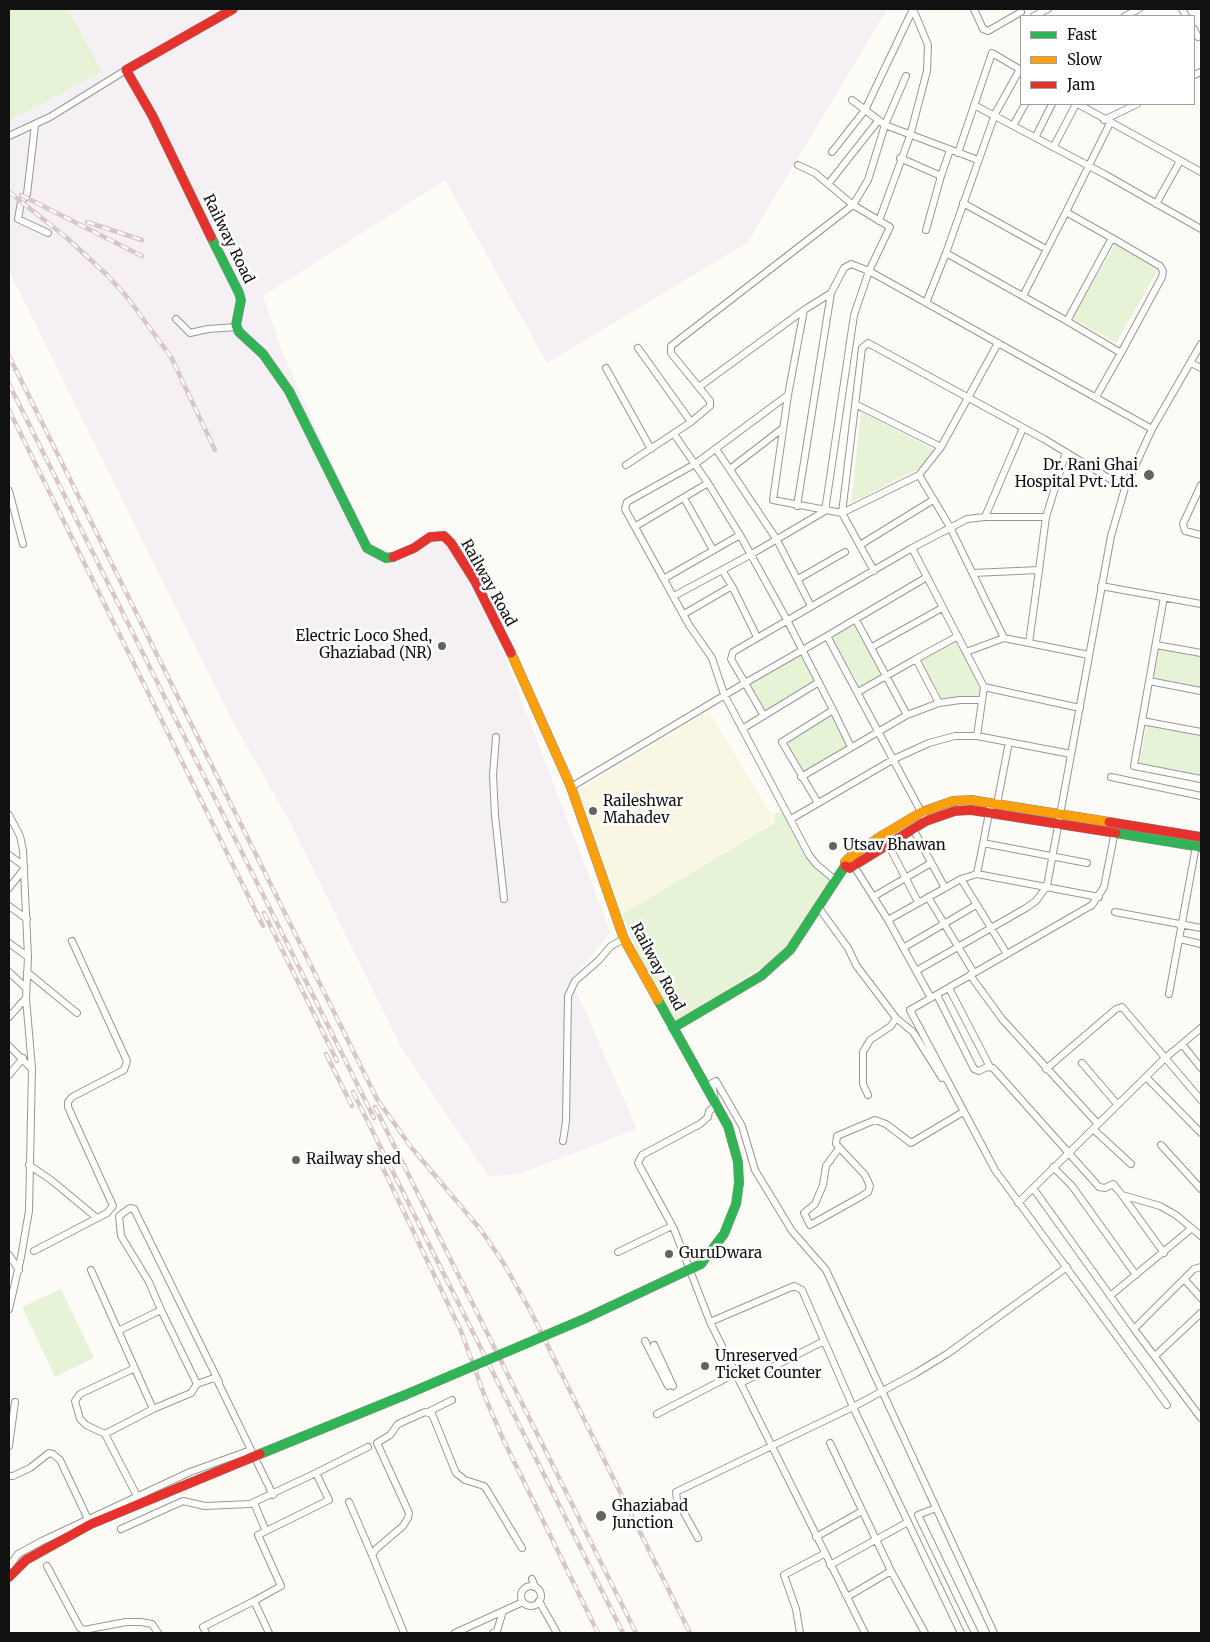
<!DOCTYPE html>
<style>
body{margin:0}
#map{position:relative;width:1210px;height:1642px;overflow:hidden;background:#fdfcf7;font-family:Merriweather,serif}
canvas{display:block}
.frame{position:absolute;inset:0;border:10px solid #111;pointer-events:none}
.legend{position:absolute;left:1020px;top:15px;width:175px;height:90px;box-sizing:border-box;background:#fff;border:1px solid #a0a0a0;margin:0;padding:6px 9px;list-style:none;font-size:15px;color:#111}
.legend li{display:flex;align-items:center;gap:10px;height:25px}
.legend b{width:25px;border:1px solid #a0a0a0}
</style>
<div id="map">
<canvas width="1210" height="1642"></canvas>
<div class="frame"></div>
<ul class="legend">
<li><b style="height:6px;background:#30b455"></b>Fast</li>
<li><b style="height:6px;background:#ff9f0a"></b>Slow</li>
<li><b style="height:6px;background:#e5322d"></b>Jam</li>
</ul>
</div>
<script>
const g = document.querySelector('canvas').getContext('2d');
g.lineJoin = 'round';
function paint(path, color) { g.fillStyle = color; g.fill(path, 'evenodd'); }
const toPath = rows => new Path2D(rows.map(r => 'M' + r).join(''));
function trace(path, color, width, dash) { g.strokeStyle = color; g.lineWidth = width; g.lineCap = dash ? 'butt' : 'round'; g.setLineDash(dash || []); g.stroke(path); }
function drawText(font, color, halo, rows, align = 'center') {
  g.font = font + ' Merriweather,serif'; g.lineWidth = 5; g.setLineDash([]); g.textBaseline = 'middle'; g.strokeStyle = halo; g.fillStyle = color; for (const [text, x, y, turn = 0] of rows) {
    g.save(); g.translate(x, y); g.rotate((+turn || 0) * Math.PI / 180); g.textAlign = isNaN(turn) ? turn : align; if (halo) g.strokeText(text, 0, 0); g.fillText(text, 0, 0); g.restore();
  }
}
const industrial = toPath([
 [9,9,887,9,748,242,547,363,445,180,263,296,284,356,368,543,394,553,445,527,490,618,611,933,571,979,637,1129,519,1174,488,1176,401,1047,291,824,233,722,9,271]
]);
const farmland = toPath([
 [709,711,775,821,621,914,577,791]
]);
const green = toPath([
 [9,9,68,9,102,72,9,121],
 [1116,243,1159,268,1116,343,1072,318],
 [861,412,934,450,920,468,851,503],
 [855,624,884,674,860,687,831,637],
 [957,638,983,687,981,697,940,701,918,659],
 [1159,649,1201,657,1201,688,1154,679],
 [801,655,815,682,765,714,749,683],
 [832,713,847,746,803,772,785,741],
 [1147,725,1201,736,1201,776,1139,765],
 [785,810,807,858,819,872,833,881,800,934,773,960,677,1022,674,1022,641,961,622,914,776,822,773,815],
 [61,1289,94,1358,55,1377,22,1307]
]);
const street = toPath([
 [974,9,983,29,988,31,1021,12],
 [1182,9,1186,16],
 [1034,16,1048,9],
 [1125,16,1139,9],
 [1194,29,1198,37],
 [1194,75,1201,72],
 [852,100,885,125,978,160],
 [1078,104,1201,172],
 [974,105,1106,175,1201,229],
 [1104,120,1137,104],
 [1110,123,1066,212,1112,238],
 [1014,124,1025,104],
 [35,125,27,194,21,202,18,219,48,233],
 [9,136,50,117,126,70],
 [1036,136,1052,104],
 [1054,146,1076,104],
 [832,152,865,110,913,9],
 [958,153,992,53,1021,70],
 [900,158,941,176,926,230],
 [941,176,950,150],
 [829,183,878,121],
 [963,203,1046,249],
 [1156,204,1180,161],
 [879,221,910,136,927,71,928,45,913,9],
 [946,253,1067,321],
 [831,293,804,310,788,395,773,500,842,513,862,348,868,343,1044,439,1125,488],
 [1023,296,1066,212],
 [926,303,946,253,995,114,1020,69],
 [176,319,190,333,208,329,237,327],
 [638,348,691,422],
 [1191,363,1201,368],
 [606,368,651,449],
 [699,387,804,310],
 [788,395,695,464,627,502,625,509,689,625,712,658,724,694,809,855,816,864,835,880],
 [1096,397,1121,353,1162,277,1163,271,1160,266,1112,238,1067,321,1121,353],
 [857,405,941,447,919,475,842,513,874,571],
 [674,434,708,483,740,535,787,620,833,710],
 [941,447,998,343],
 [716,449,777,540,811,606],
 [626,465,691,422,710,406,710,401,671,353,671,346,853,205,868,180,885,125,906,76],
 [730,469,783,428],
 [919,475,950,527,1004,638],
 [1201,485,1183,524,1185,531,1201,535],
 [9,491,23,544],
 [684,498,713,550],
 [797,506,831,293,844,268,851,264,869,271,1152,429],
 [985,517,1023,428],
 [636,526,708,483],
 [860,545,933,500],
 [912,548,984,687,1080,708],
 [722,570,732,586],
 [1039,570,1046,517],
 [665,578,740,535],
 [798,579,845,552],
 [1101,586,1201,604],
 [674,596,750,555,825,511,854,315,869,271,890,227,853,205,815,173,798,165],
 [1164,597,1134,766,1201,779],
 [684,614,732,586,757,637],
 [856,620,907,715],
 [1029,643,1089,655],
 [1156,645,1201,653],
 [872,647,942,608],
 [966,652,1004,638,1029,643,1039,570,973,573],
 [1149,681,1201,691],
 [858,692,916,659],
 [939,703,916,659,958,636],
 [764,716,745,683,827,636],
 [1142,721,1201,732],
 [742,729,819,682],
 [977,736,984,687],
 [496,737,493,775,495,815,504,899],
 [801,777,907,715,939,703,960,700,982,700],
 [1111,777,1201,796],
 [571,787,745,683,731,659,733,652,912,548,967,519,985,517,1046,517,1066,452],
 [818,803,782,742,833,710,851,747],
 [997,804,1009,742],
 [9,815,20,836,23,850,28,957,26,998,32,1068,29,1211,21,1257,9,1309],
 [791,819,894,759,929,743,955,736,977,736,1071,754],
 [926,821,827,636,927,577],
 [913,829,945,888],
 [1115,831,1104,887,1092,905,910,1010,995,1170,1167,1405],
 [983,843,1087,863],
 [888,844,918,902],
 [9,855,24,866],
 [852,863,888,920,931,998],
 [977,874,1099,897],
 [961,879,1007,954],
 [9,888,24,869],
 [873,897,931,863],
 [928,897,974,973],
 [9,906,27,919],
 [819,908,848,948,856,965,896,1018,891,1026,870,1040,863,1052,863,1084,868,1095],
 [1115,912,1201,928],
 [888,920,961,879,977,874,991,803],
 [1180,939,1201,944],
 [9,943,28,957],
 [903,948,976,905],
 [916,971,1026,908,1036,901,1047,886,1111,536,1125,488,1152,429,1201,344],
 [9,972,26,988],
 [27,972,77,1013],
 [970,975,1002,1019,1098,1124],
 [949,988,990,1067],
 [1169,994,1196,846],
 [937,995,974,1069,979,1071,987,1067,993,1068,1099,1187,1105,1188,1113,1184,1122,1195,1160,1206,1176,1215,1201,1236],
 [9,1017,26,998],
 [896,1018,913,1032,942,1078],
 [1182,1044,1201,1068],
 [9,1046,31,1068],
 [1082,1063,1117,1104],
 [1046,1069,1116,1009,1122,1007,1201,1100],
 [9,1075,23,1058],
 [1146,1077,1201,1133],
 [1093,1129,1131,1164],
 [563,1141,566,1121,568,996,575,981,599,960,611,946,624,939],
 [1161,1145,1201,1189],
 [839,1148,826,1166,823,1185,815,1204,804,1213,810,1225,862,1196,868,1192,870,1186,865,1175,836,1144,837,1136,875,1120,886,1124,911,1143,963,1112],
 [29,1165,51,1180,97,1218],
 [1053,1167,1072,1186,1136,1275],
 [1033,1188,1134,1329,1201,1418],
 [1122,1195,1164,1253],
 [1018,1203,1164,1059,1201,1028],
 [34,1251,107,1213,113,1206,68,1107,68,1102,72,1097,124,1070,127,1061,72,941],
 [618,1252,672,1226],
 [9,1255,19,1270],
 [91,1270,153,1409,105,1434,137,1496],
 [1185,1280,1201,1298],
 [1110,1296,1192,1228],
 [161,1310,149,1282,121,1236,119,1216,130,1208,134,1209,219,1382],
 [710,1322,794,1286,802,1290,853,1407,961,1633],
 [1134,1329,1194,1269,1201,1267],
 [118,1331,161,1310,197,1384],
 [645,1341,668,1386],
 [654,1345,673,1386],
 [1155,1356,1201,1313],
 [741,1383,824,1341],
 [153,1409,191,1393,197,1384,214,1378,217,1380,273,1495],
 [428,1412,452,1400],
 [657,1414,736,1373],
 [105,1434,86,1425,80,1419,75,1401,80,1394,135,1368],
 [830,1443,891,1571,925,1633],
 [9,1446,15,1402],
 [316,1473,368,1447],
 [9,1476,13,1476,30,1468,49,1453,53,1454,60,1460,87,1517],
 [349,1502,372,1555],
 [254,1503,265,1529],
 [936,1508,918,1515,975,1633],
 [121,1529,183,1501,205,1506,250,1504,316,1473,329,1500,258,1535,281,1586,254,1601],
 [816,1537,862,1511],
 [698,1538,677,1500,676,1492,853,1407,916,1373,947,1354,1067,1267],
 [830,1565,908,1522],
 [47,1566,80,1628,84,1630,126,1622,141,1622,152,1624,158,1633],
 [9,1567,18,1554,42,1541,190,1472,251,1450],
 [532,1579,535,1587],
 '521 1596a10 10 0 1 1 20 0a10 10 0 1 1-20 0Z',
 [847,1597,891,1571],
 [539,1601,557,1633],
 [206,1633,203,1627,254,1601,269,1633],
 [404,1633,372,1555,376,1549,403,1526,408,1518,409,1513,377,1443,390,1435,398,1424,425,1412,432,1414,456,1473,465,1480,484,1486,487,1490,522,1548],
 [455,1633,523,1602],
 [493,1633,497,1631,503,1611],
 [800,1633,796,1609,784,1575,824,1554],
 [865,1633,710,1322,674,1229,638,1163,642,1155,700,1124,708,1117,709,1111,716,1106,712,1083,716,1081,742,1126,755,1170,792,1231,826,1270,994,1633]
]);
const fast = toPath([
 [211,237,239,293,241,300,236,325,239,332,263,354,289,391,367,548,386,558,393,557],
 [1116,833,1201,847],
 [658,1000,728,1126,738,1162,739,1183],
 [673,1028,761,976,790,950,845,866],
 [260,1454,405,1395]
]);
const slow = toPath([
 [511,653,571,787,624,939,658,1000],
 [845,866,845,862,849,858,883,835,922,812,953,801,971,800,1109,822]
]);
const jam = toPath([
 [211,237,152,115,126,70,233,9],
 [393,557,414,548,430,537,444,536,451,543,475,581,511,653],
 [1109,822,1201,837],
 [845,866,850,868,926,821,955,811,971,810,1116,833],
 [9,1577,26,1560,91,1524,248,1459]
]);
const rail = toPath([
 [9,192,67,238,107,275,127,297,171,357,215,450],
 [21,195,142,256],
 [87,222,142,240],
 [9,356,377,1099,411,1147,481,1230,504,1264,530,1310,690,1633],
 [9,384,374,1118],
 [9,410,263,926],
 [264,913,337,1061],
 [326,1054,352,1106],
 [353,1092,623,1633],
 [375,1107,636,1633],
 [380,1162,461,1331,485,1397,503,1439,598,1633]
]);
const fastBridge = toPath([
 [405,1395,584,1319,701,1264,724,1234,736,1204,739,1183]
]);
const jamBridge = toPath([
 [248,1459,260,1454]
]);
const markers = [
 [1149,475,6,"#646362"],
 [442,646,5,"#646362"],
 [593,811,5,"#646362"],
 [833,846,5,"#646362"],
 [296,1160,5,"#646362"],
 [669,1254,5,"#646362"],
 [705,1366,5,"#646362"],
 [601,1516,6,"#646362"]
];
const streetNames = [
 ["Railway Road",228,239,64],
 ["Railway Road",488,583,61],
 ["Railway Road",657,967,62]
];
const poiNames = [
 ["Dr. Rani Ghai",1138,466,"right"],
 ["Hospital Pvt. Ltd.",1138,483,"right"],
 ["Electric Loco Shed,",432,637,"right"],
 ["Ghaziabad (NR)",432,654,"right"],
 ["Raileshwar",603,802],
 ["Mahadev",603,819],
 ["Utsav Bhawan",843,846],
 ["Railway shed",306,1160],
 ["GuruDwara",679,1254],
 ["Unreserved",715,1357],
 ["Ticket Counter",715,1374],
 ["Ghaziabad",612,1507],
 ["Junction",612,1524]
];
paint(industrial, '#f5f0f3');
paint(farmland, '#f9f7e4');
paint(green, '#e7f3d7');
trace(street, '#979795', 8);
trace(fast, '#8e8d8b', 10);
trace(slow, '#8e8d8b', 10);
trace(jam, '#8e8d8b', 10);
trace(street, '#fffffe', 6);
trace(fast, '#30b455', 9);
trace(slow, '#ff9f0a', 9);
trace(jam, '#e5322d', 9);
trace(rail, '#d9c6c7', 4.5);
trace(rail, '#fff', 2.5, [8]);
trace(fastBridge, '#8e8d8b', 10, []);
trace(jamBridge, '#8e8d8b', 10, []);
trace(fastBridge, '#30b455', 9);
trace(jamBridge, '#e5322d', 9);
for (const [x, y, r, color] of markers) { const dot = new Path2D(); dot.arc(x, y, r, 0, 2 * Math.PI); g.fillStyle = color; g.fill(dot); trace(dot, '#fff', 2); }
drawText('15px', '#111', '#fff', streetNames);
drawText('15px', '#111', '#fff', poiNames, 'left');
</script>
